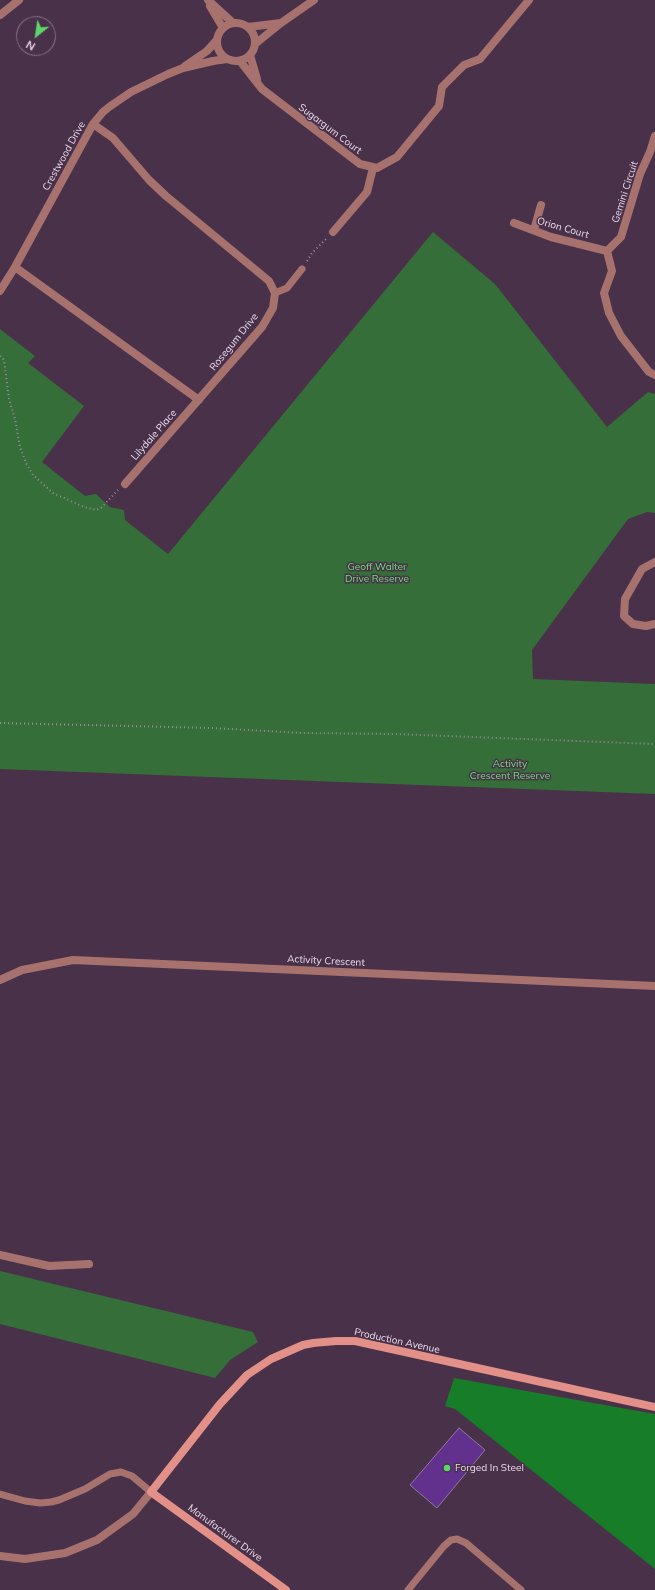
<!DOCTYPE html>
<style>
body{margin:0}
#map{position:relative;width:655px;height:1590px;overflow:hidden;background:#49314a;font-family:Mulish,sans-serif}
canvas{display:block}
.north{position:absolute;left:16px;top:16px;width:40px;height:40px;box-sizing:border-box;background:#49314a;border:1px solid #89758a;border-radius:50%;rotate:210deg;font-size:11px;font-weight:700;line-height:16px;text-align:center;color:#eadbea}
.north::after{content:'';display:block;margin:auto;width:14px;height:18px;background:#60d56b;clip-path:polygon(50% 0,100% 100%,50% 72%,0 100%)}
</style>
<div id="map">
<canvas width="655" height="1590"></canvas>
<div class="north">N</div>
</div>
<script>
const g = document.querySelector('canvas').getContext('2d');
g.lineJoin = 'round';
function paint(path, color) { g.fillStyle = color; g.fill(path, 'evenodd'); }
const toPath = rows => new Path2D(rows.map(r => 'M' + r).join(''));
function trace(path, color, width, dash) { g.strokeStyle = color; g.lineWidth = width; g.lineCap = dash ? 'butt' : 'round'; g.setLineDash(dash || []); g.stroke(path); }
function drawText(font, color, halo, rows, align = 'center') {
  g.font = font + ' Mulish,sans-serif'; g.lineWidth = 3; g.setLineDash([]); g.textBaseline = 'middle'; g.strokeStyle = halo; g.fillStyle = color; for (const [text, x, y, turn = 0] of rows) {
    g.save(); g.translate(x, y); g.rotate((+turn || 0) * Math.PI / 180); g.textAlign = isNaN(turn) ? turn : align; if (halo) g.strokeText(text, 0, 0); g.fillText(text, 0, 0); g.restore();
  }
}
const green = toPath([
 [433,232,495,284,607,427,648,392,655,394,655,513,647,512,628,519,532,650,533,679,655,684,655,794,0,769,0,329,35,356,28,363,84,406,42,462,85,496,96,494,110,507,124,510,125,520,168,554],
 [0,1271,253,1332,258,1342,230,1360,215,1378,0,1324]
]);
const forest = toPath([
 [454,1378,655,1414,655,1569,455,1409,445,1406]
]);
const building = toPath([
 [459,1428,485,1450,437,1508,410,1485,459,1428]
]);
const path = toPath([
 [307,261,312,253,326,239],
 [0,356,4,360,9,399,15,419,20,447,26,463,33,475,53,493,84,507,96,510,101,508,118,490],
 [0,723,212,728,303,733,395,734,655,744]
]);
const lane = toPath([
 [275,293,287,288,302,269],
 [0,1494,25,1501,40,1503,51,1502,59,1500,85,1489,110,1474,121,1472,132,1476,151,1492],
 [408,1590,444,1546,451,1540,457,1539,466,1543,521,1590]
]);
const street = toPath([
 [208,0,233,23],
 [210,6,223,28],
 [0,15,19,0],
 '217 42a19 19 0 1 1 38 0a19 19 0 1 1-38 0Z',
 [248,27,281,23],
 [255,44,281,23,314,0],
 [250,55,257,79],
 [240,61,262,89,360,164,377,168,397,157,439,106,442,87,464,65,480,59,529,0],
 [185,66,207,51,216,41],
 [93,124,113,138,149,180,166,196,269,281,275,293,273,308,262,327,125,484],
 [655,136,650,152,640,174,621,237,607,251,612,271,604,293,609,313,621,336,649,372,655,375],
 [514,223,551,237,607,251],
 [534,230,541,205],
 [333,232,367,192,373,168],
 [15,267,199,400],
 [0,291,15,267,93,124,103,112,109,107,131,92,168,74,183,68,213,61,227,59],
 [655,562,642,569,625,599,624,616,633,624,646,626,655,624],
 [0,980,22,970,73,960,655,986],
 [0,1255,49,1266,89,1264],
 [0,1556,25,1559,65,1553,97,1540,133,1514,151,1492]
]);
const secondary = toPath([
 [286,1590,151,1492,220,1404,247,1375,271,1359,303,1345,313,1343,336,1341,355,1341,655,1407]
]);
const markers = [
 [447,1468,4,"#60d56b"]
];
const streetNames = [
 ["Sugargum Court",330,129,37],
 ["Crestwood Drive",64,156,-61],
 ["Gemini Circuit",625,192,-72],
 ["Orion Court",563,228,16],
 ["Rosegum Drive",234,342,-51],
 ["Lilydale Place",154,435,-49],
 ["Activity Crescent",326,961,3],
 ["Production Avenue",397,1341,12],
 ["Manufacturer Drive",225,1533,36]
];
const parkNames = [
 ["Geoff Walter",377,567],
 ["Drive Reserve",377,579],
 ["Activity",510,764],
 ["Crescent Reserve",510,776]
];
const poiNames = [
 ["Forged In Steel",455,1468]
];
paint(green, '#356e39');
paint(forest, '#177d29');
paint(building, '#62308d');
trace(building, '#8c7c9e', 1);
trace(path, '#a08da1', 2, [1, 3]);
trace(lane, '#a7726d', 7);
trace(street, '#a7726d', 8);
trace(secondary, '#e39089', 8);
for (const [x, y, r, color] of markers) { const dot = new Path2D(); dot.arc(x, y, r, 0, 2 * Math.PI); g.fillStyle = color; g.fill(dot); trace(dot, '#49314a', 1.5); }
drawText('10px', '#eadbea', '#49314a', streetNames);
drawText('10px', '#6fe379', '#49314a', parkNames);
drawText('10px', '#eadbea', '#49314a', poiNames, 'left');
</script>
